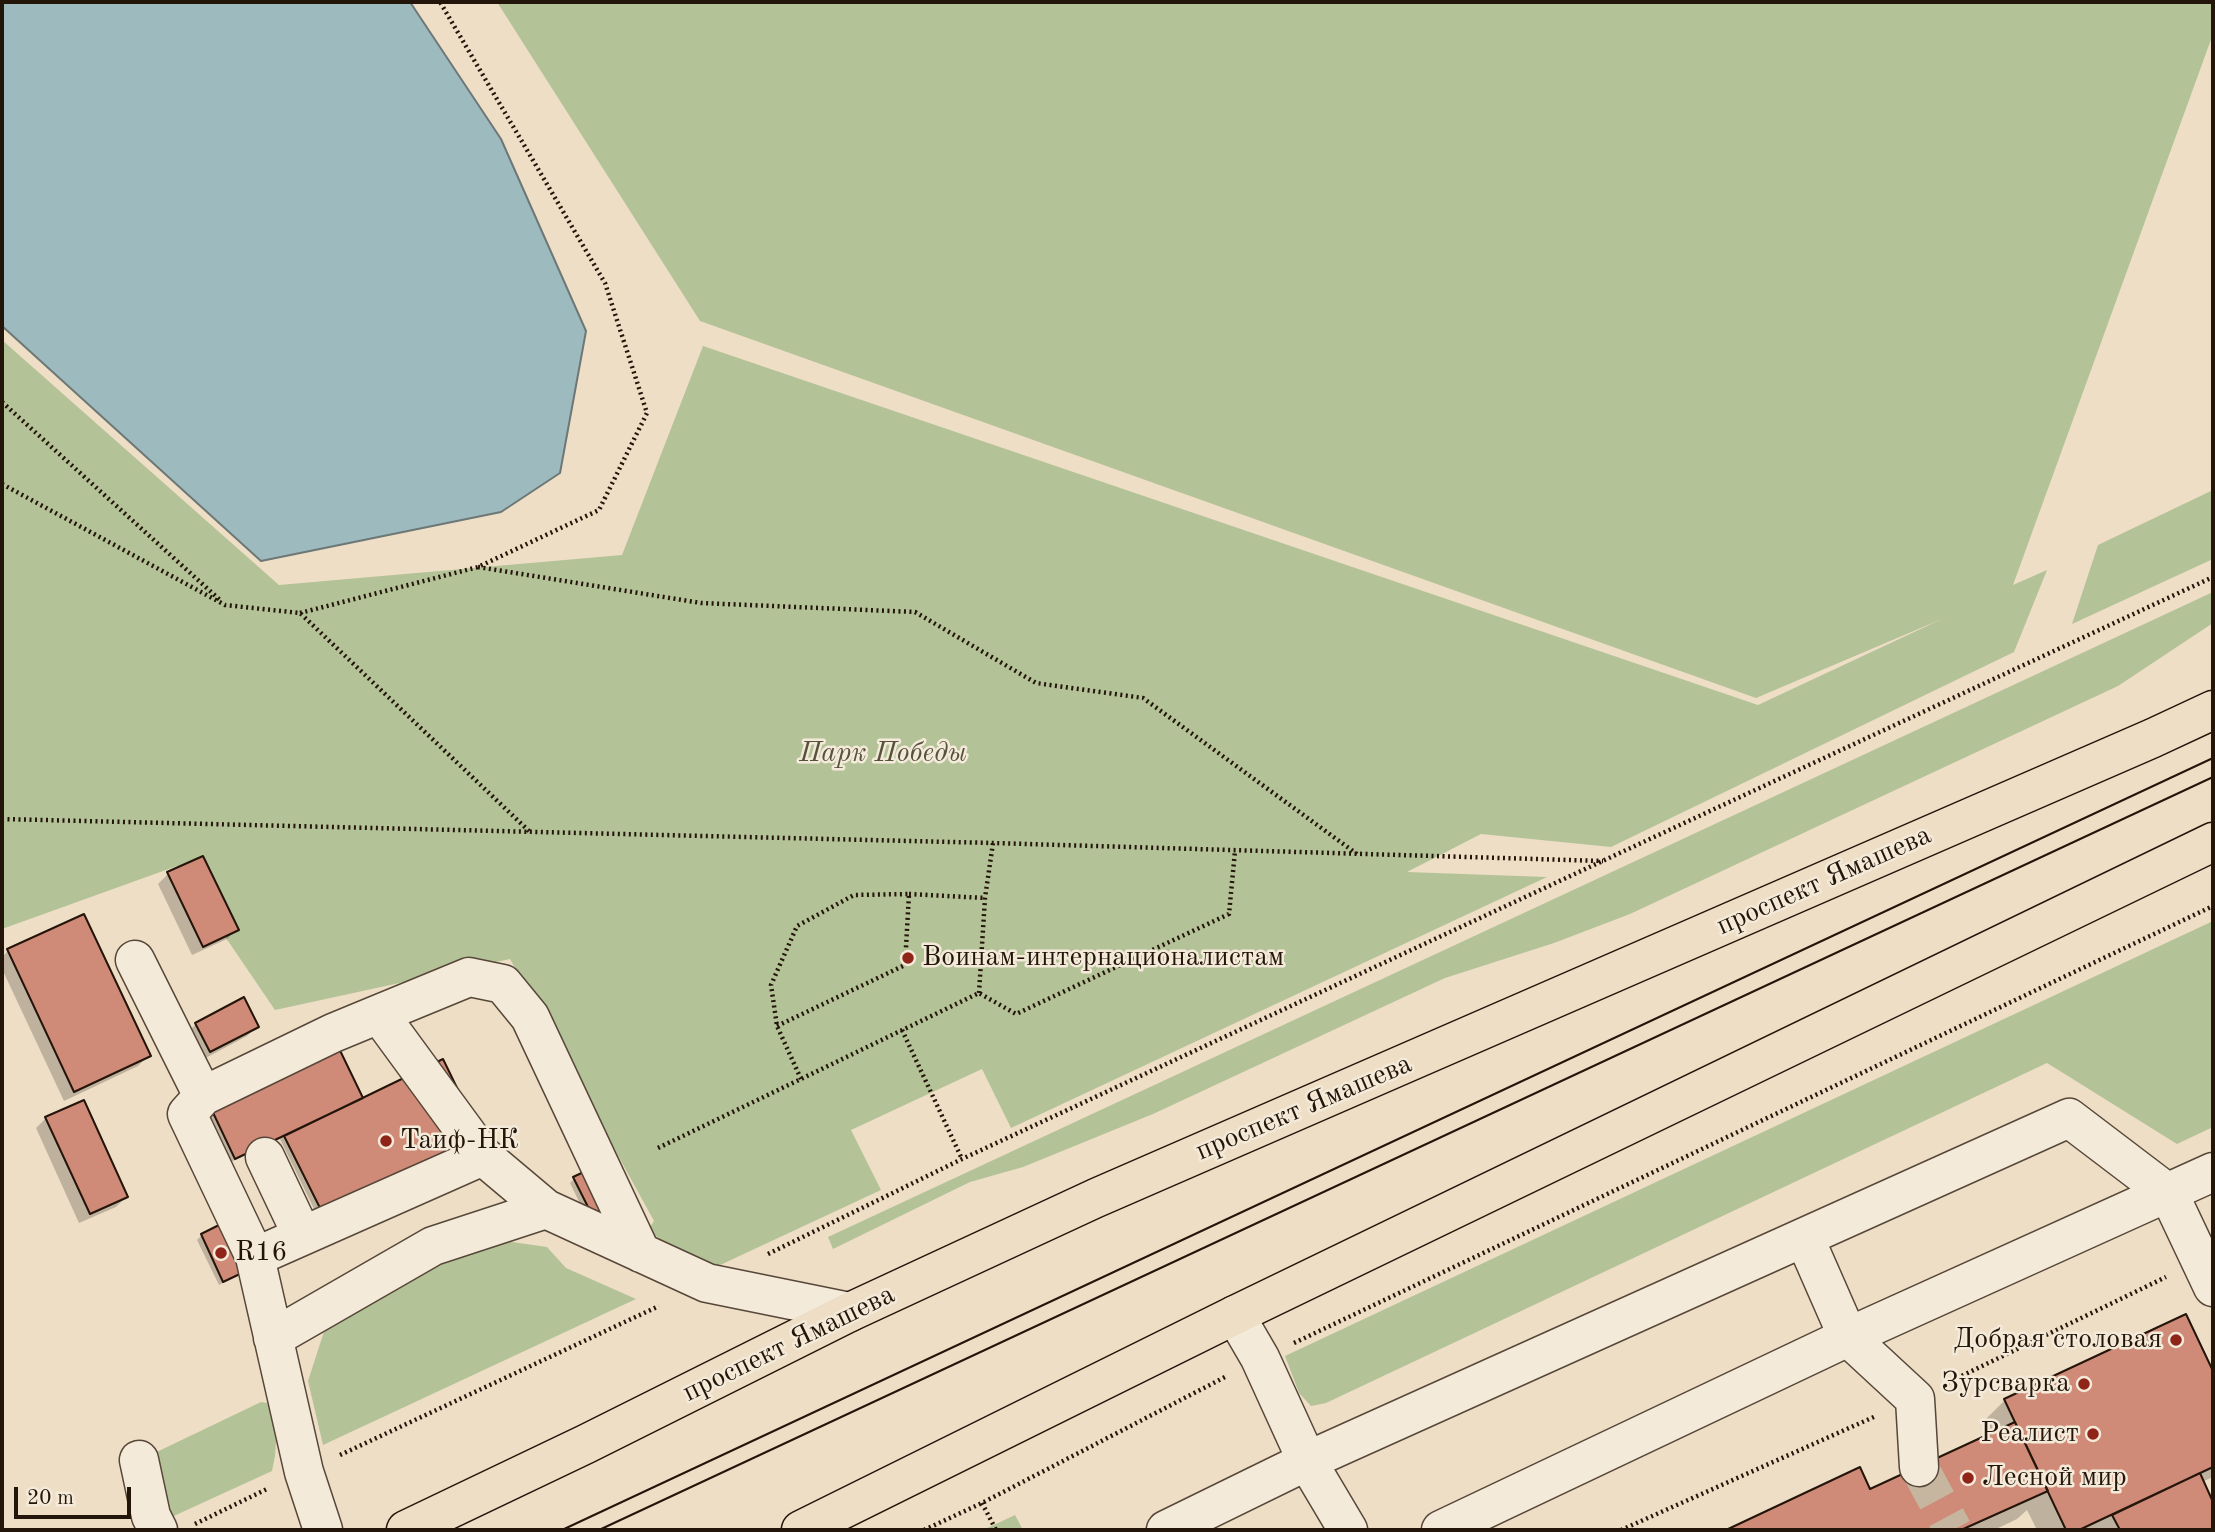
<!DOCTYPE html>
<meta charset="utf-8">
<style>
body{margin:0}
#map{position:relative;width:2215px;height:1532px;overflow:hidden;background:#eedec5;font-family:"Old Standard TT",serif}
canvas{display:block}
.frame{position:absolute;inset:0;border:4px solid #24150a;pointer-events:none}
.scale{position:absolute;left:14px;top:1487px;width:117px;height:32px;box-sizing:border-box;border:4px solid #24150a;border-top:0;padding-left:9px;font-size:21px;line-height:24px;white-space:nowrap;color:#24150a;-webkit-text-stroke:5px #f4ead9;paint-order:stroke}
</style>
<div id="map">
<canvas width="2215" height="1532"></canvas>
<div class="frame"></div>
<div class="scale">20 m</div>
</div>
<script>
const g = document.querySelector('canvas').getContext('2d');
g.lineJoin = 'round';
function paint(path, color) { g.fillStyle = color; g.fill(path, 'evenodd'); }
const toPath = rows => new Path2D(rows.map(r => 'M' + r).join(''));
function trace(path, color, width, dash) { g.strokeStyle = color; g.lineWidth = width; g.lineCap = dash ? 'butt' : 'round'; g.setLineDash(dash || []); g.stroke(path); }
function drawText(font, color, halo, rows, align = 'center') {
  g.font = font + ' "Old Standard TT",serif'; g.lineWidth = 5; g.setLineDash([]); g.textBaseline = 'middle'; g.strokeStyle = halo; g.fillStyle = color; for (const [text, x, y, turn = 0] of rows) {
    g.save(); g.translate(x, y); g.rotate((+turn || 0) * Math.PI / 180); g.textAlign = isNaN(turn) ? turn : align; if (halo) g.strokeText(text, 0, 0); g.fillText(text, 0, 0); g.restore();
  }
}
const green = toPath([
 [497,2,2213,2,2213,34,2013,585,2047,570,2014,652,1611,847,1481,834,1407,872,1547,877,1011,1128,982,1069,851,1130,881,1190,718,1266,662,1241,648,1230,654,1221,510,959,275,1010,177,866,2,929,2,340,279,585,622,555,703,346,1758,705,1942,619,1756,698,700,321],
 [2213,490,2213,559,2072,624,2098,545],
 [2213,592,2213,623,2118,686,1630,914,1554,943,1445,978,1153,1114,1023,1167,970,1182,833,1249,828,1237],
 [2213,921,2213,1127,2177,1144,2047,1063,1326,1403,1311,1406,1299,1393,1285,1356],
 [498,1240,547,1247,566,1268,636,1299,323,1445,308,1381,329,1316,407,1269],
 [261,1402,267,1403,277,1428,275,1456,272,1471,165,1520,142,1459],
 [1015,1515,1023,1530,983,1530]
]);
const water = toPath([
 [2,2,410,2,501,139,586,331,560,473,501,512,261,561,2,326,2,2]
]);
const shadow = toPath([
 [168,874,237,929,227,939,192,955,158,884],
 [8,951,148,1056,138,1066,64,1101,2,969,2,957],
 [196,1024,257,1026,247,1036,200,1061,186,1034],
 [362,1100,473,1139,317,1215,280,1139,231,1162,203,1106],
 [46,1118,126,1197,116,1207,79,1223,36,1128],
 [574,1179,608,1214,590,1224,570,1183],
 [202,1235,240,1273,235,1277,219,1285,197,1240],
 [2185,1316,2213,1375,2213,1477,2202,1482,2213,1506,2213,1530,2037,1530,2027,1510,2017,1519,1994,1530,1730,1530,1859,1470,1870,1492,1992,1435,1985,1420,2005,1400]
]);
const building = toPath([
 [203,856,239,930,203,947,167,872,203,856],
 [84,914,151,1056,74,1092,7,949,84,914],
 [244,997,259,1027,210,1052,195,1023,244,997],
 [334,1038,363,1098,235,1159,207,1100,334,1038],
 [443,1059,480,1135,322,1212,284,1136,443,1059],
 [84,1100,128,1197,90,1214,45,1117,84,1100],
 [588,1170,610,1214,595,1221,573,1177,588,1170],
 [219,1225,242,1273,223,1282,201,1234,219,1225],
 [2186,1314,2213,1371,2213,1467,2079,1530,2066,1530,2004,1399,2186,1314],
 [2015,1422,2048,1491,1961,1530,1726,1530,1860,1467,1870,1489,2015,1422],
 [2200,1473,2213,1502,2213,1530,2120,1530,2112,1515,2200,1473]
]);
const minorTunnel = toPath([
 [1919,1467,1953,1530]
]);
const path = toPath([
 [2,402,220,600],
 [2,484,225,605,300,613,530,832],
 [478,567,701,603,915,612,1036,683,1143,698,1357,854],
 [300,613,478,567,599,510,647,413,605,283,440,2],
 [2,819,993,843,1603,861],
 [909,894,985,898],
 [979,993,985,898,993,843],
 [777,1026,905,965,909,894,854,895,797,926,771,985,777,1026,801,1079],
 [902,1030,962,1159],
 [658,1148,979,993,1016,1014,1229,914,1235,851],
 [768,1254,962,1159,2213,577],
 [1294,1343,2213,906],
 [1947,1383,2166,1277],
 [340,1455,659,1306],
 [982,1503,996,1530],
 [195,1524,269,1488],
 [924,1530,982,1503,1227,1376],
 [1621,1530,1876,1416]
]);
const minor = toPath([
 [135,960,203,1096],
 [379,1014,469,977,503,984,530,1017,641,1253],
 [265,1157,302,1235],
 [1805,1239,1848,1337,1915,1399,1919,1467],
 [255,1257,187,1114,203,1096,333,1033,379,1014,483,1156],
 [1235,1315,1260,1358,1307,1461,1348,1530],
 [273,1338,433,1246,546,1209],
 [139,1460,151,1516,158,1530],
 [323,1530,304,1472,255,1257,483,1156,546,1209,707,1283,850,1312],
 [1166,1530,1307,1461,2069,1118,2169,1194,2213,1287],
 [1441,1530,1848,1337,2213,1172]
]);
const major = toPath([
 [406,1530,586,1444,850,1312,1096,1198,2153,738,2213,710],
 [801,1530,1235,1315,2213,842]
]);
const tram = toPath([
 [562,1530,2213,758],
 [599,1530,2213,777]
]);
const markers = [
 [908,958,7,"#8f2418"],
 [386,1141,7,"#8f2418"],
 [221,1253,7,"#8f2418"],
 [2176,1340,7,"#8f2418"],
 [2084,1384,7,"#8f2418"],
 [2093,1434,7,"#8f2418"],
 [1968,1478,7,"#8f2418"]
];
const parkNames = [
 ["Парк Победы",883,754]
];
const streetNames = [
 ["проспект Ямашева",1824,881,-24],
 ["проспект Ямашева",1304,1108,-23],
 ["проспект Ямашева",789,1344,-26]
];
const poiNames = [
 ["Воинам-интернационалистам",922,958],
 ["Таиф-НК",400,1141],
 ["R16",235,1253],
 ["Добрая столовая",2162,1340,"right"],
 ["Зурсварка",2070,1384,"right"],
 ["Реалист",2079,1434,"right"],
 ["Лесной мир",1982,1478]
];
paint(green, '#b4c298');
paint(water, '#9dbabe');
trace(water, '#6d7876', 2);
paint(shadow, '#0003');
paint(building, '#d08a78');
trace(building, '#24150a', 2);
trace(minorTunnel, '#c6b6a0', 38, [38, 19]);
trace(minor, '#564739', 41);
trace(major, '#24150a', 41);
trace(path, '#24150a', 4.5, [2, 3.5]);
trace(minor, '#f4ead9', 38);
trace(major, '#eedec5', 38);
trace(tram, '#24150a', 2);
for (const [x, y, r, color] of markers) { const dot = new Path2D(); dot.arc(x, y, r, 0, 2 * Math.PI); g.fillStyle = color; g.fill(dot); trace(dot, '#f4ead9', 2.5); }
drawText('italic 28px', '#56523c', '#f4ead9', parkNames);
drawText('28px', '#24150a', '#f4ead9', streetNames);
drawText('28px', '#24150a', '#f4ead9', poiNames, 'left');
</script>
